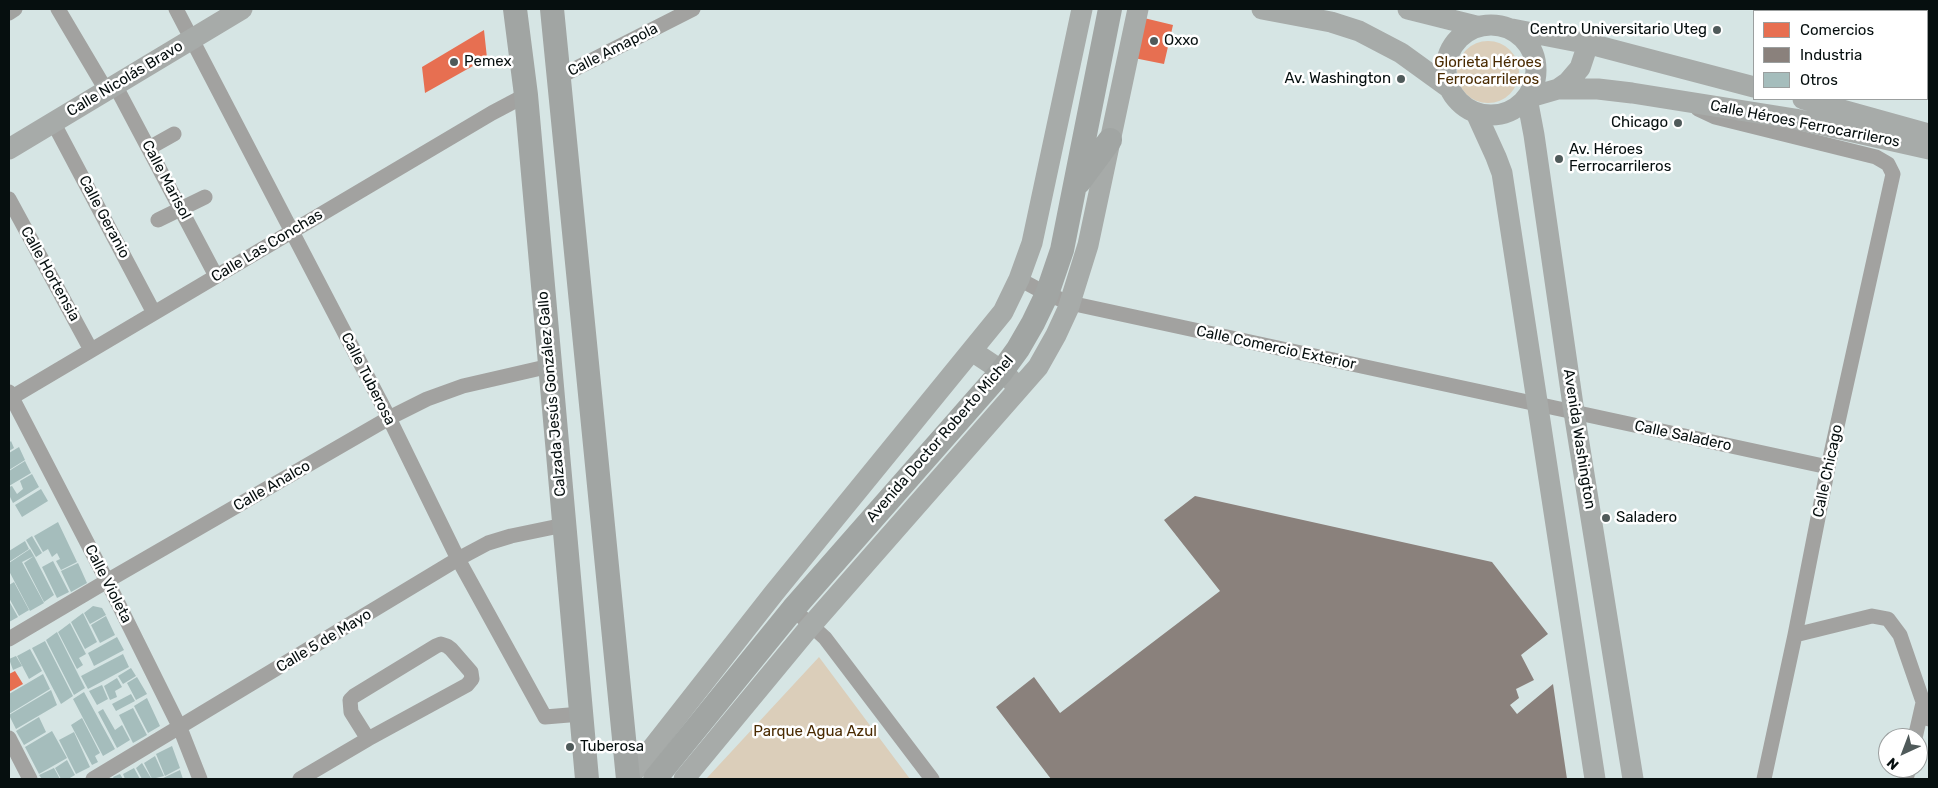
<!DOCTYPE html>
<meta charset="utf-8">
<style>
body{margin:0}
#map{position:relative;width:1938px;height:788px;overflow:hidden;background:#d6e5e4;font-family:Rubik,sans-serif}
canvas{display:block}
.frame{position:absolute;inset:0;border:10px solid #060f0f;pointer-events:none}
.legend{position:absolute;left:1753px;top:10px;width:175px;height:90px;box-sizing:border-box;background:#fff;border:1px solid #9b9f9f;margin:0;padding:6px 9px;list-style:none;font-size:15px;color:#060f0f}
.legend li{display:flex;align-items:center;gap:10px;height:25px}
.legend b{width:25px;border:1px solid #9b9f9f}
.north{position:absolute;left:1878px;top:728px;width:50px;height:50px;box-sizing:border-box;background:#fff;border:1px solid #9b9f9f;border-radius:50%;rotate:223deg;font-size:14px;font-weight:700;line-height:20px;text-align:center;color:#060f0f}
.north::after{content:'';display:block;margin:auto;width:18px;height:22px;background:#4f5a5a;clip-path:polygon(50% 0,100% 100%,50% 72%,0 100%)}
</style>
<div id="map">
<canvas width="1938" height="788"></canvas>
<div class="frame"></div>
<ul class="legend">
<li><b style="height:14px;background:#e76f51"></b>Comercios</li>
<li><b style="height:14px;background:#8a817c"></b>Industria</li>
<li><b style="height:14px;background:#a5bdbc"></b>Otros</li>
</ul>
<div class="north">N</div>
</div>
<script>
const g = document.querySelector('canvas').getContext('2d');
g.lineJoin = 'round';
function paint(path, color) { g.fillStyle = color; g.fill(path, 'evenodd'); }
const toPath = rows => new Path2D(rows.map(r => 'M' + r).join(''));
function trace(path, color, width, dash) { g.strokeStyle = color; g.lineWidth = width; g.lineCap = dash ? 'butt' : 'round'; g.setLineDash(dash || []); g.stroke(path); }
function drawText(font, color, halo, rows, align = 'center') {
  g.font = font + ' Rubik,sans-serif'; g.lineWidth = 5; g.setLineDash([]); g.textBaseline = 'middle'; g.strokeStyle = halo; g.fillStyle = color; for (const [text, x, y, turn = 0] of rows) {
    g.save(); g.translate(x, y); g.rotate((+turn || 0) * Math.PI / 180); g.textAlign = isNaN(turn) ? turn : align; if (halo) g.strokeText(text, 0, 0); g.fillText(text, 0, 0); g.restore();
  }
}
const green = toPath([
 '1457 72a31 31 0 1 1 62 0a31 31 0 1 1-62 0Z',
 [819,657,910,779,706,779]
]);
const shops = toPath([
 [1144,18,1173,25,1164,64,1134,58],
 [484,30,487,58,425,93,422,67],
 [15,671,23,684,9,692,9,674]
]);
const industry = toPath([
 [1195,496,1492,562,1548,634,1521,655,1534,680,1516,689,1519,698,1510,705,1517,714,1553,684,1567,779,1051,779,996,707,1034,677,1060,713,1220,591,1164,520]
]);
const building = toPath([
 [11,441,14,448,9,451,9,443],
 [19,447,25,460,9,470,9,453],
 [25,461,31,473,9,486,9,471],
 [32,474,39,487,13,503,9,495,9,487,12,486,17,494,23,489,20,481],
 [41,489,48,501,22,517,15,505],
 [58,522,77,562,61,570,56,561,60,559,57,553,52,557,48,549,43,552,34,536],
 [32,536,42,553,36,557,26,540],
 [25,541,29,549,9,562,9,551],
 [30,549,34,556,22,562,44,603,30,611,9,571,9,563],
 [34,556,54,595,44,602,24,563],
 [53,561,69,592,57,598,42,567],
 [78,563,87,583,71,592,61,571],
 [14,582,29,610,19,616,9,598,9,585],
 [9,601,18,617,9,622],
 [93,606,102,608,106,615,90,624,84,613],
 [83,613,97,642,85,649,71,622],
 [106,616,115,635,100,643,91,625],
 [70,623,86,654,79,658,83,665,77,669,58,632],
 [57,632,85,688,74,695,46,640],
 [117,637,124,650,94,666,88,653],
 [45,641,73,696,61,704,32,648],
 [30,649,42,671,29,679,17,656],
 [123,654,129,667,88,689,81,676],
 [16,656,22,666,13,670,9,659],
 [131,668,136,676,123,684,118,676],
 [43,674,50,689,9,714,9,694],
 [137,677,147,694,136,700,127,683],
 [117,678,122,687,115,691,117,697,110,700,104,686],
 [102,685,108,699,97,705,89,691],
 [51,690,57,705,16,729,9,715],
 [84,692,115,749,103,756,73,699],
 [131,694,135,701,116,711,112,704],
 [147,698,160,726,148,733,134,706],
 [133,708,147,735,133,743,119,715],
 [103,709,115,730,122,725,130,740,117,748,98,712],
 [39,717,46,732,24,745,16,731],
 [82,718,100,753,95,756,98,762,92,765,71,725],
 [52,731,67,758,39,774,25,747],
 [74,732,90,767,76,774,59,740],
 [172,746,180,768,165,776,156,754],
 [155,756,164,776,152,779,144,763],
 [67,760,75,775,68,779,61,779,55,768],
 [142,763,151,778,148,779,142,779,136,768],
 [54,768,60,779,42,779,39,775],
 [134,768,140,779,125,779,123,774],
 [180,770,183,779,161,779],
 [120,774,123,779,114,779,113,777]
]);
const street = toPath([
 [58,9,106,90],
 [176,9,389,418,458,559,545,717,581,714],
 [9,13,15,9],
 [559,77,693,9],
 [115,85,216,276],
 [1698,109,1715,117,1876,157,1888,164,1893,174,1828,467,1795,635,1764,779],
 [53,122,154,313],
 [149,148,174,134],
 [9,199,91,350],
 [158,220,205,197],
 [1019,279,1047,294,1070,303,1828,467],
 [9,392,107,581,180,728,200,779],
 [9,399,492,113,526,95],
 [793,609,825,638,932,779],
 [1795,635,1872,616,1888,619,1900,635,1929,719],
 [9,639,107,581,389,418,427,399,463,386,550,366],
 [9,738,30,779],
 [1915,738,1923,703],
 [93,779,458,559,488,543,511,536,564,525],
 [300,779,368,739,467,685,472,679,471,672,451,649,447,646,441,644,436,646,354,696,350,700,351,712,368,739],
 [1906,779,1909,768]
]);
const secondary = toPath([
 [1262,9,1331,22,1359,31,1401,53,1448,87],
 [1408,9,1476,26],
 '1446 70a45 45 0 1 1 90 0a45 45 0 1 1-90 0Z',
 [1512,29,1594,45,1754,87],
 [1558,89,1568,82,1580,68,1588,44],
 [1803,99,1929,134],
 [1476,113,1496,157,1502,173,1595,779],
 [9,149,242,9],
 [972,351,1002,371,1014,383],
 [628,779,774,593,1003,312,1019,279,1032,243,1082,9],
 [684,779,808,629,1038,367,1056,335,1068,309,1088,245,1138,9],
 [1633,779,1574,412,1534,135,1527,98,1558,89,1598,89,1632,93,1795,119,1929,149]
]);
const primary = toPath([
 [515,9,526,95,587,779],
 [552,9,628,779],
 [1079,182,1110,140],
 [655,779,793,609,1002,371,1018,349,1033,323,1047,294,1062,250,1110,9]
]);
const markers = [
 [1717,30,5,"#4f5a5a"],
 [1154,41,5,"#4f5a5a"],
 [454,62,5,"#4f5a5a"],
 [1401,79,5,"#4f5a5a"],
 [1678,123,5,"#4f5a5a"],
 [1559,159,5,"#4f5a5a"],
 [1606,518,5,"#4f5a5a"],
 [570,747,5,"#4f5a5a"]
];
const poiNames = [
 ["Centro Universitario Uteg",1707,30,"right"],
 ["Oxxo",1164,41],
 ["Pemex",464,62],
 ["Av. Washington",1391,79,"right"],
 ["Chicago",1668,123,"right"],
 ["Av. Héroes",1569,150],
 ["Ferrocarrileros",1569,167],
 ["Saladero",1616,518],
 ["Tuberosa",580,747]
];
const streetNames = [
 ["Calle Amapola",613,50,-27],
 ["Calle Nicolás Bravo",125,79,-31],
 ["Calle Héroes Ferrocarrileros",1805,124,11],
 ["Calle Marisol",166,180,62],
 ["Calle Geranio",104,217,62],
 ["Calle Las Conchas",267,246,-31],
 ["Calle Hortensia",50,274,61],
 ["Calle Comercio Exterior",1276,348,12],
 ["Calle Tuberosa",368,379,63],
 ["Calzada Jesús González Gallo",552,394,-95],
 ["Calle Saladero",1683,436,12],
 ["Avenida Doctor Roberto Michel",940,439,-49],
 ["Avenida Washington",1579,439,81],
 ["Calle Chicago",1828,471,-78],
 ["Calle Analco",272,486,-30],
 ["Calle Violeta",108,584,63],
 ["Calle 5 de Mayo",324,641,-31]
];
const parkNames = [
 ["Glorieta Héroes",1488,63],
 ["Ferrocarrileros",1488,80],
 ["Parque Agua Azul",815,732]
];
paint(green, '#dbceba');
paint(shops, '#e76f51');
paint(industry, '#8a817c');
paint(building, '#a5bdbc');
trace(street, '#a2a2a0', 15);
trace(secondary, '#a7aba9', 21);
trace(primary, '#a1a5a3', 24);
for (const [x, y, r, color] of markers) { const dot = new Path2D(); dot.arc(x, y, r, 0, 2 * Math.PI); g.fillStyle = color; g.fill(dot); trace(dot, '#fff', 2); }
drawText('15px', '#060f0f', '#fff', poiNames, 'left');
drawText('15px', '#060f0f', '#fff', streetNames);
drawText('15px', '#4a2b02', '#fff', parkNames);
</script>
